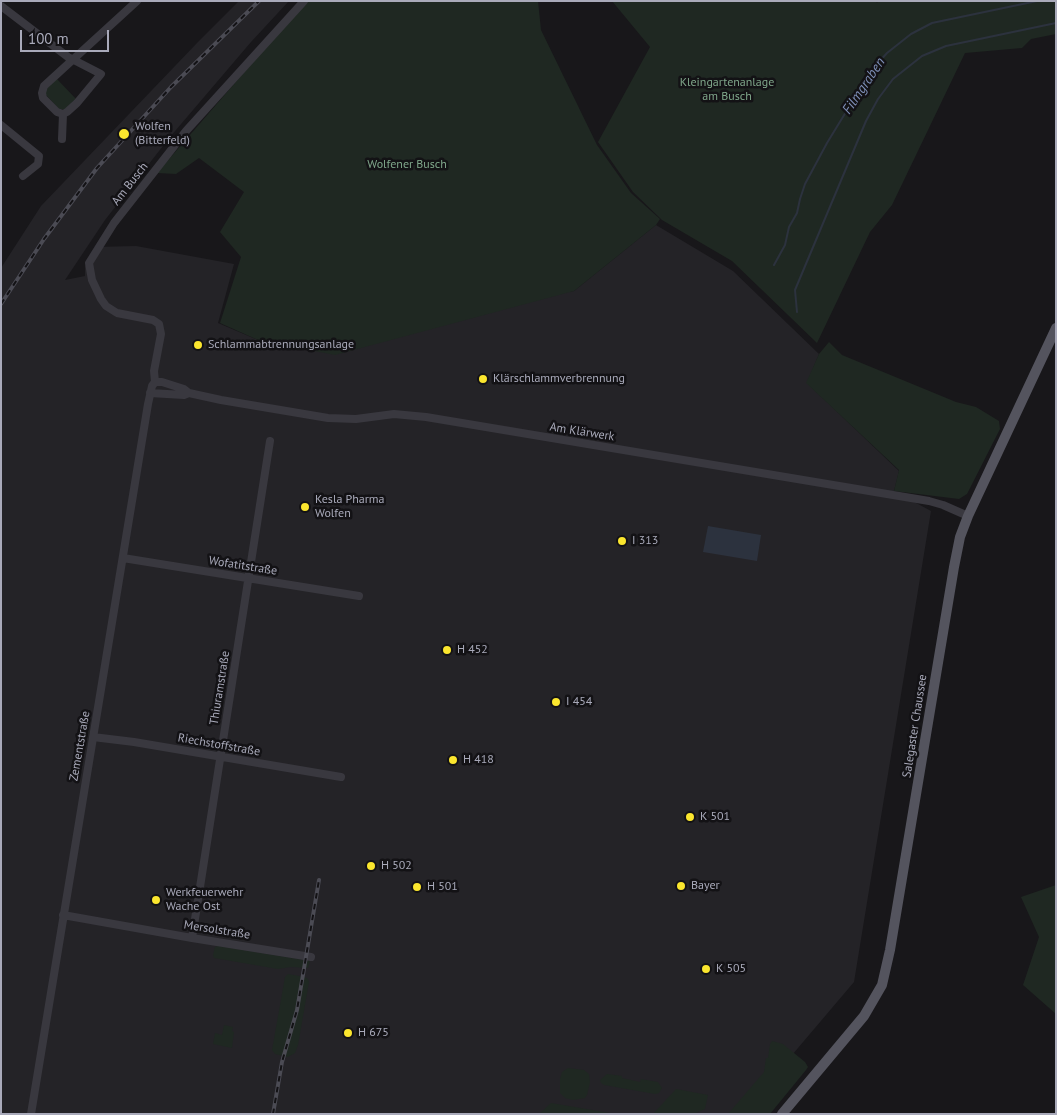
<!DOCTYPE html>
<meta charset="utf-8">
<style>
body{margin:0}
#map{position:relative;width:1057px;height:1115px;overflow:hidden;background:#18171a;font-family:"PT Sans",sans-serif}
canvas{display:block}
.frame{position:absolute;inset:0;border:2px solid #a9aaba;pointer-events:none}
.scale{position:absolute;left:20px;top:30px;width:89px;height:22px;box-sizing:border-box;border:2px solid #a9aaba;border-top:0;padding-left:6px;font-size:15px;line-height:18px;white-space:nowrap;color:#a9aaba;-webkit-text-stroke:4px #131215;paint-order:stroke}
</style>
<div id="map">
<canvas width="1057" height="1115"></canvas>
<div class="frame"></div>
<div class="scale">100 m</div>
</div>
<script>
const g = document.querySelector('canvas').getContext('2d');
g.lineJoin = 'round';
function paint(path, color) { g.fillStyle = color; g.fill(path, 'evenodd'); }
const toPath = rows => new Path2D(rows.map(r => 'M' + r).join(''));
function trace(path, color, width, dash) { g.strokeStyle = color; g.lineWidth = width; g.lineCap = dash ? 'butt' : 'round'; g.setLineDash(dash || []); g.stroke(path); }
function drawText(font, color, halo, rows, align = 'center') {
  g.font = font + ' "PT Sans",sans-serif'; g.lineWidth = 5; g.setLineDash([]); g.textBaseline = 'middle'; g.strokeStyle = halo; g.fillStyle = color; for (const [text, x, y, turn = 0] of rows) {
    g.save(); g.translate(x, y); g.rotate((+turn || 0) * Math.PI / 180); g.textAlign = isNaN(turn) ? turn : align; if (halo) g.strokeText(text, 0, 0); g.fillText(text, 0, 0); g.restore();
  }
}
const built = toPath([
 [239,1,289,1,251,42,170,137,105,220,65,280,85,276,85,266,95,247,136,246,234,264,218,323,258,340,574,291,656,225,733,271,819,354,807,383,899,471,894,491,931,511,854,982,742,1114,1,1114,1,268,41,206,197,43]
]);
const green = toPath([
 [306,1,538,1,541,30,597,145,631,193,660,219,656,225,574,291,335,355,258,340,220,323,241,257,220,232,244,192,199,158,176,174,157,173],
 [612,1,876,1,877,3,878,1,1056,1,1056,34,1031,39,1022,48,965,53,892,205,870,232,817,343,732,261,662,220,633,192,598,142,650,47],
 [57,79,76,99,65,109,60,110,46,95,46,89],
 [829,342,842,355,956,402,976,407,999,421,1000,429,967,494,959,499,894,491,899,470,806,383,819,354],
 [1056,885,1056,1014,1023,985,1039,937,1021,897],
 [218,946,310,961,308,968,291,967,278,969,214,958,213,955,215,947],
 [288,974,305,977,308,979,309,982,298,1045,295,1053,288,1057,275,1054,272,1050,285,977],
 [224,1025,233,1027,232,1031,234,1032,232,1048,213,1044,215,1033,222,1035],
 [772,1041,783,1044,805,1062,808,1067,806,1070,770,1114,728,1114,764,1072,766,1058,768,1058,770,1044],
 [568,1068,584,1070,589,1074,590,1082,587,1095,585,1098,573,1100,565,1098,560,1093,560,1079,562,1072],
 [607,1074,622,1076,622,1078,640,1082,641,1079,658,1082,662,1088,659,1093,655,1094,604,1085,601,1083,600,1080],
 [676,1089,708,1095,705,1109,694,1114,653,1114],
 [551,1103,616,1114,539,1114]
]);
const water = toPath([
 [708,526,761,535,757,561,703,552]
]);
const stream = toPath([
 [774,265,785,245,789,227,797,213,800,199,805,184,827,143,871,71,887,53,911,34,932,23,1037,1],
 [797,312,795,290,866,121,878,99,893,79,922,56,946,46,1056,23]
]);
const minor = toPath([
 [1,6,68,57,101,74,77,103,67,112,63,114,62,139],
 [63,114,57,112,43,98,42,93,44,86,137,1],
 [1,125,39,156,38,164,23,176],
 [155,382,162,382,184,389,189,393,221,400,328,418,356,419,394,414,426,417,929,501,943,505,968,516],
 [150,393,184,395,189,393],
 [123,558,359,596],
 [93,737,134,742,341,777],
 [63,915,192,938,311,957],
 [192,938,270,441],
 [31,1114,148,404,152,386,155,382,154,371,161,334,159,324,153,320,117,313,106,306,101,299,92,280,89,263,114,223,186,131,304,1]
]);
const major = toPath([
 [782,1114,864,1016,882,985,890,950,954,567,960,537,968,516,1056,328]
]);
const rail = toPath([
 [1,304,44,239,97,168,171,87,259,1],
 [273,1114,282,1062,297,1010,319,880]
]);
const markers = [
 [124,134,6,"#fbe62e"],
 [198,345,5,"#fbe62e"],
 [483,379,5,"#fbe62e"],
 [305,507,5,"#fbe62e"],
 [622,541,5,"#fbe62e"],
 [447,650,5,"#fbe62e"],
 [556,702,5,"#fbe62e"],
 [453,760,5,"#fbe62e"],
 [690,817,5,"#fbe62e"],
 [371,866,5,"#fbe62e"],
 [681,886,5,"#fbe62e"],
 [417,887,5,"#fbe62e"],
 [156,900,5,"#fbe62e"],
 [706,969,5,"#fbe62e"],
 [348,1033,5,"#fbe62e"]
];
const parkNames = [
 ["Kleingartenanlage",727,83],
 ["am Busch",727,97],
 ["Wolfener Busch",407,165]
];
const poiNames = [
 ["Wolfen",135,127],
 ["(Bitterfeld)",135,141],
 ["Schlammabtrennungsanlage",208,345],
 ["Klärschlammverbrennung",493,379],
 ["Kesla Pharma",315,500],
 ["Wolfen",315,514],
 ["I 313",632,541],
 ["H 452",457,650],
 ["I 454",566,702],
 ["H 418",463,760],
 ["K 501",700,817],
 ["H 502",381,866],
 ["Bayer",691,886],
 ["H 501",427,887],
 ["Werkfeuerwehr",166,893],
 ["Wache Ost",166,907],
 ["K 505",716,969],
 ["H 675",358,1033]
];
const streetNames = [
 ["Am Busch",130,184,-52],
 ["Am Klärwerk",582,432,9],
 ["Wofatitstraße",243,566,9],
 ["Thiuramstraße",220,688,-81],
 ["Salegaster Chaussee",915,726,-81],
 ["Riechstoffstraße",219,745,10],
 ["Zementstraße",80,746,-80],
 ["Mersolstraße",217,930,9]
];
const waterNames = [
 ["Filmgraben",864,86,-56]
];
paint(built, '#242327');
paint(green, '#1f2822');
paint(water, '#2c323e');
trace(stream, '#2c323e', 2);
trace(minor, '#39383f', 8);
trace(major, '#54545e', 10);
trace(rail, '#4b4b54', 4);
trace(rail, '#131215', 2, [5.5]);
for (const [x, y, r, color] of markers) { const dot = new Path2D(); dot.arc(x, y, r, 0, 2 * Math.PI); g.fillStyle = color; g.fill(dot); trace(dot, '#131215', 2); }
drawText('12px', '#7fa68a', '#131215', parkNames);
drawText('12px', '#a9aaba', '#131215', poiNames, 'left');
drawText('12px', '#a9aaba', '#131215', streetNames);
drawText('italic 14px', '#7e8fb7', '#131215', waterNames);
</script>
